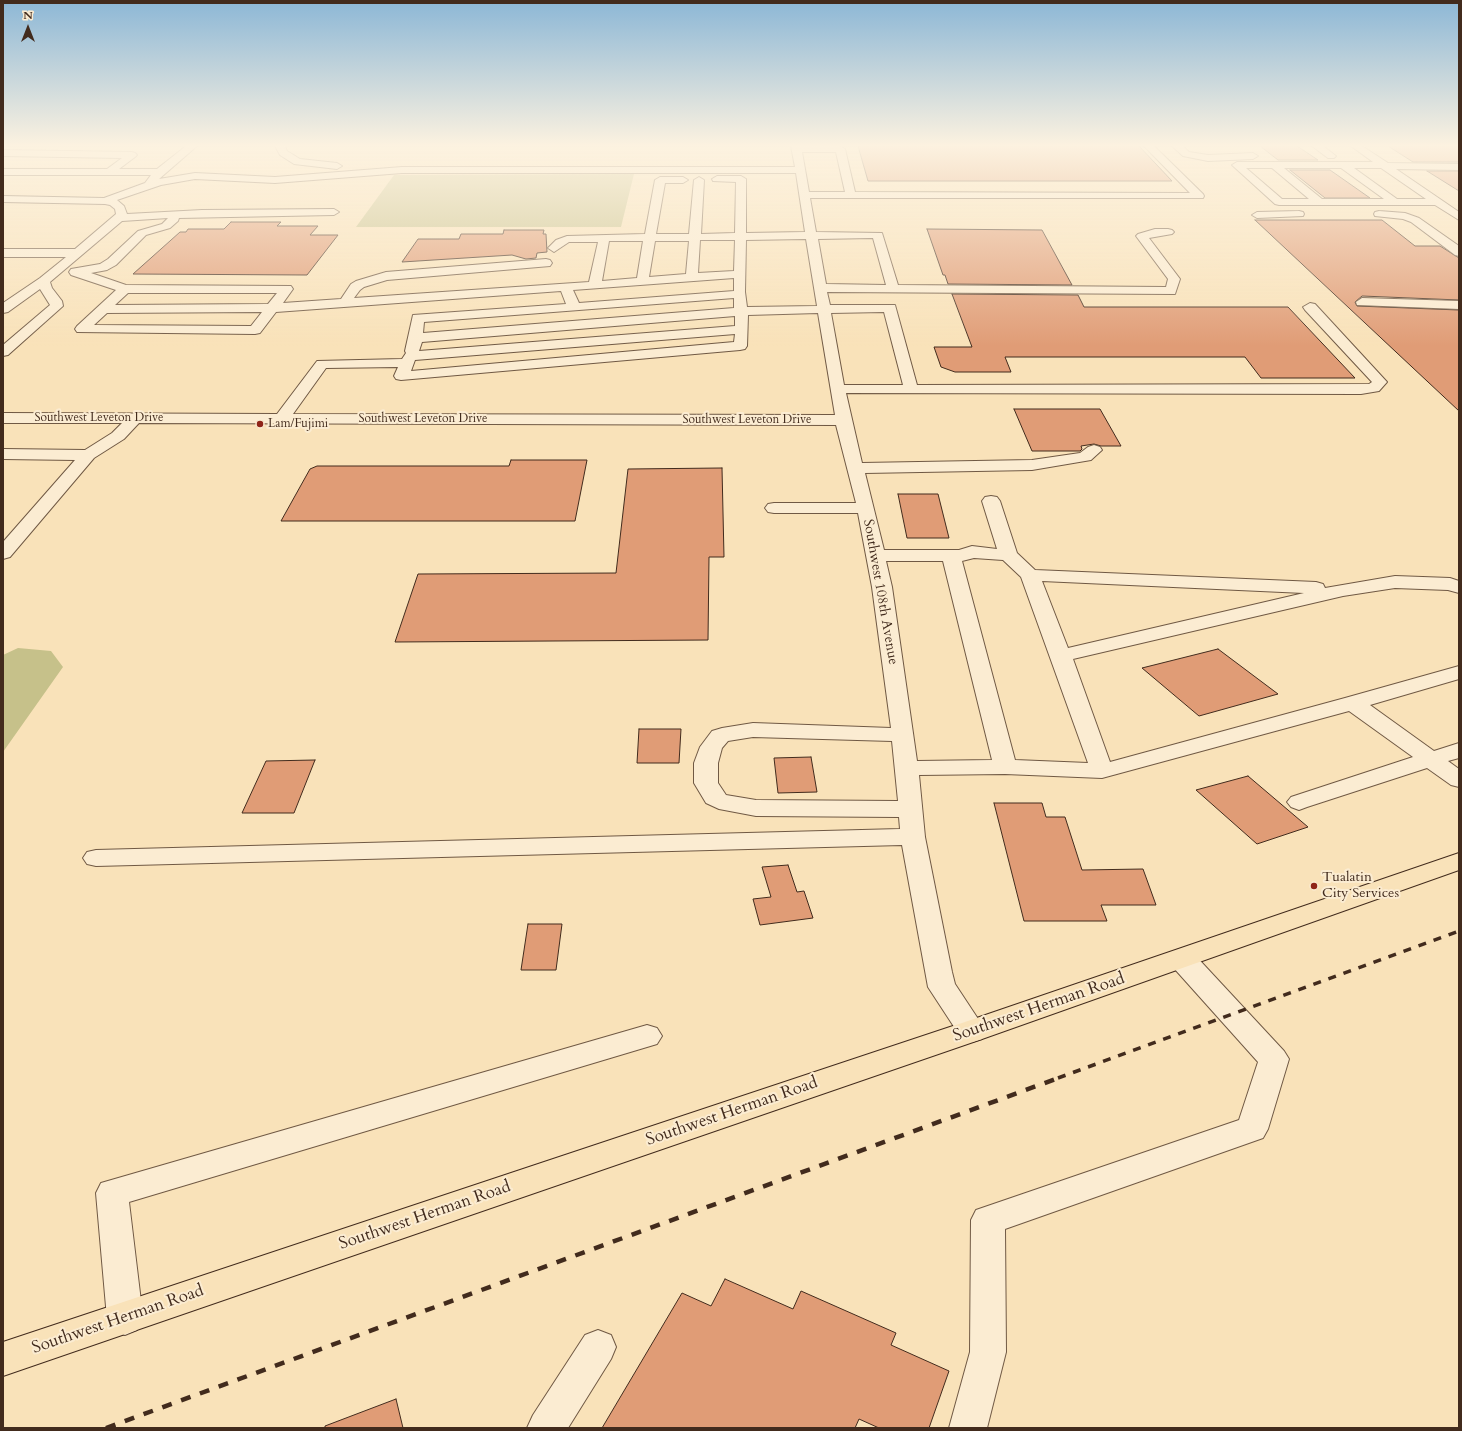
<!DOCTYPE html>
<style>
body{margin:0}
#map{position:relative;width:1462px;height:1431px;overflow:hidden;background:#f9e2b9;font-family:Cardo,serif}
canvas{display:block}
.frame{position:absolute;inset:0;border:4px solid #422b1d;pointer-events:none}
.north{position:absolute;left:8px;top:8px;width:40px;height:40px;-webkit-text-stroke:3px #fbecd2;paint-order:stroke;rotate:0deg;font-size:11px;font-weight:700;line-height:16px;text-align:center;color:#422b1d}
.north::after{content:'';display:block;margin:auto;width:14px;height:18px;background:#422b1d;clip-path:polygon(50% 0,100% 100%,50% 72%,0 100%)}
</style>
<div id="map">
<canvas width="1462" height="1431"></canvas>
<div class="frame"></div>
<div class="north">N</div>
</div>
<script>
const g = document.querySelector('canvas').getContext('2d');
g.lineJoin = 'round';
function paint(path, color) { g.fillStyle = color; g.fill(path, 'evenodd'); }
const toPath = rows => new Path2D(rows.map(r => 'M' + r).join(''));
function trace(path, color, width, dash) { g.strokeStyle = color; g.lineWidth = width; g.lineCap = dash ? 'butt' : 'round'; g.setLineDash(dash || []); g.stroke(path); }
function drawText(font, color, halo, rows, align = 'center') {
  g.font = font + ' Cardo,serif'; g.lineWidth = 4; g.setLineDash([]); g.textBaseline = 'middle'; g.strokeStyle = halo; g.fillStyle = color; for (const [text, x, y, turn = 0] of rows) {
    g.save(); g.translate(x, y); g.rotate((+turn || 0) * Math.PI / 180); g.textAlign = isNaN(turn) ? turn : align; if (halo) g.strokeText(text, 0, 0); g.fillText(text, 0, 0); g.restore();
  }
}
const green = toPath([
 [634,174,621,227,356,227,394,175],
 [18,648,51,651,63,667,3,752,3,655]
]);
const building = toPath([
 [858,146,1139,146,1172,181,868,181,858,146],
 [1260,146,1297,146,1318,160,1278,160,1260,146],
 [1388,146,1459,146,1459,162,1413,162,1388,146],
 [1290,170,1330,170,1370,198,1325,198,1290,170],
 [1427,171,1459,171,1459,191,1427,171],
 [1255,220,1382,220,1415,246,1440,246,1459,258,1459,300,1362,296,1355,302,1357,306,1459,310,1459,411,1255,220],
 [231,222,281,222,277,226,318,226,310,235,338,235,307,275,133,274,180,232,186,232,188,229,224,229,231,222],
 [927,229,1042,230,1072,285,948,284,945,275,943,275,927,229],
 [504,230,544,230,543,234,546,234,547,252,537,253,536,258,526,259,512,255,402,262,418,239,459,239,461,234,503,234,504,230],
 [952,294,1078,295,1084,307,1288,307,1355,378,1261,378,1245,357,1005,357,1011,372,955,372,941,367,934,347,972,347,952,294],
 [1014,409,1100,409,1121,446,1101,446,1094,444,1081,446,1082,449,1080,451,1032,451,1014,409],
 [511,460,587,460,575,521,281,521,310,469,317,466,509,466,511,460],
 [722,468,724,557,709,557,708,640,395,642,418,574,616,573,628,469,722,468],
 [898,494,938,494,949,538,907,538,898,494],
 [1218,649,1278,694,1199,716,1142,668,1218,649],
 [639,729,681,729,679,763,637,763,639,729],
 [811,757,817,792,778,793,774,758,811,757],
 [315,760,294,813,242,813,266,761,315,760],
 [1248,776,1308,827,1257,844,1196,790,1248,776],
 [994,803,1042,803,1046,817,1065,817,1082,870,1143,869,1156,905,1101,905,1107,921,1024,921,994,803],
 [788,865,797,892,804,891,813,918,760,925,753,899,771,897,762,867,788,865],
 [528,924,562,924,556,970,521,970,528,924],
 [725,1279,793,1309,801,1291,896,1333,891,1345,949,1371,929,1428,879,1428,859,1419,855,1428,602,1428,682,1293,711,1306,725,1279],
 [396,1399,403,1428,325,1428,325,1426,396,1399]
]);
const minor = toPath([
 [186,146,197,146,159,179,195,173,275,177,402,167,795,167,791,146,840,146,845,149,855,192,1190,193,1144,146,1154,146,1203,194,1204,196,1203,198,810,198,816,232,882,233,898,285,1166,287,1168,279,1136,236,1138,234,1155,229,1168,229,1172,230,1174,232,1172,234,1149,238,1180,279,1175,294,827,292,830,305,895,305,917,385,1369,384,1372,382,1305,310,1303,307,1310,303,1315,304,1387,382,1379,391,1361,394,846,393,862,463,1032,460,1080,453,1088,447,1094,445,1100,447,1102,450,1091,460,1032,470,865,473,884,550,959,550,972,546,997,549,982,501,985,497,991,496,997,497,1000,501,1017,553,1035,570,1316,582,1323,584,1325,588,1395,576,1450,578,1459,581,1459,593,1448,590,1395,588,1343,596,1073,659,1110,762,1345,698,1459,666,1459,679,1370,705,1434,751,1459,743,1459,758,1448,761,1459,769,1459,787,1451,785,1427,768,1307,807,1299,810,1291,807,1287,802,1291,797,1413,757,1349,711,1102,778,1005,774,919,775,925,837,952,972,955,984,986,1031,982,1039,972,1042,962,1039,928,987,902,845,96,866,87,864,83,858,87,852,96,850,900,829,899,817,756,816,719,809,706,803,694,783,694,763,700,747,712,731,722,728,753,723,891,728,872,587,858,513,774,513,768,512,765,508,768,504,774,503,856,503,836,425,139,423,124,439,94,458,10,557,3,559,3,542,75,460,3,459,3,449,85,450,112,433,122,423,3,423,3,413,277,414,317,361,402,359,406,353,405,351,413,315,566,304,561,291,276,312,260,333,255,334,77,332,75,329,77,326,116,290,71,275,69,272,71,269,100,264,108,259,138,231,162,224,168,218,122,221,50,282,52,288,62,301,63,306,8,355,3,356,3,345,50,305,40,289,8,312,3,313,3,303,40,278,66,257,3,257,3,249,75,249,116,214,115,209,110,205,105,204,3,202,3,196,104,198,145,183,151,175,3,175,3,169,107,169,122,158,3,156,3,150,132,152,135,153,137,155,135,157,119,169,157,169,186,146],
 [802,152,836,152,845,192,809,192,802,152],
 [402,173,796,173,805,232,746,233,746,179,741,176,717,176,712,179,713,181,736,182,735,233,701,234,704,180,699,177,694,180,689,234,656,234,665,183,683,183,688,180,683,177,660,177,655,180,645,234,567,236,556,240,548,248,554,252,569,242,598,242,589,282,354,298,360,290,364,287,387,280,550,266,552,263,550,260,546,259,386,272,356,281,351,284,341,299,283,303,293,289,291,286,126,285,91,273,107,270,116,265,146,235,170,228,178,221,179,218,334,215,339,212,334,209,202,210,127,214,124,206,117,200,161,185,195,179,275,183,402,173],
 [873,238,886,285,826,284,818,239,873,238],
 [806,239,817,306,747,307,745,292,746,240,806,239],
 [700,240,735,240,734,271,698,273,700,240],
 [609,241,643,241,637,278,602,281,609,241],
 [655,241,689,241,686,274,649,277,655,241],
 [734,278,734,291,579,303,573,290,734,278],
 [128,293,277,293,268,304,115,305,128,293],
 [734,298,734,308,423,333,424,322,734,298],
 [262,312,251,326,94,325,107,313,262,312],
 [884,312,903,385,844,385,831,313,884,312],
 [818,313,835,415,293,414,326,368,398,367,394,376,396,379,401,380,740,350,745,349,747,346,748,315,818,313],
 [735,316,735,326,419,351,422,342,735,316],
 [735,334,734,342,411,371,415,360,735,334],
 [974,558,1003,560,1021,577,1088,763,1015,760,962,561,974,558],
 [886,561,943,561,992,760,917,761,892,587,886,561],
 [1042,581,1304,593,1068,648,1042,581],
 [753,737,892,741,898,801,756,800,726,795,718,783,718,763,722,748,728,741,753,737],
 [275,146,285,146,287,151,300,159,337,163,342,166,337,169,294,164,280,155,275,146],
 [1172,146,1183,146,1189,152,1208,155,1253,153,1258,156,1253,159,1208,161,1183,156,1172,146],
 [1312,146,1323,146,1336,156,1334,158,1328,158,1312,146],
 [1351,146,1362,146,1388,163,1459,164,1459,170,1396,169,1459,212,1459,220,1435,205,1279,205,1275,204,1232,165,1237,162,1373,162,1351,146],
 [1246,168,1272,168,1309,199,1282,199,1246,168],
 [1284,168,1341,168,1384,199,1322,199,1284,168],
 [1354,168,1381,168,1426,199,1397,199,1354,168],
 [1299,211,1303,212,1304,214,1303,216,1257,218,1252,215,1257,212,1299,211],
 [1379,211,1405,213,1419,218,1459,246,1459,256,1455,255,1411,222,1403,219,1375,216,1374,214,1375,212,1379,211],
 [1362,298,1459,301,1459,309,1357,305,1356,302,1362,298],
 [1182,949,1192,952,1284,1051,1289,1059,1268,1129,1263,1138,1005,1229,1006,1352,987,1428,949,1428,970,1352,971,1220,976,1210,1239,1120,1258,1062,1172,966,1168,959,1172,952,1182,949],
 [647,1025,657,1028,662,1036,657,1044,129,1202,143,1318,137,1330,125,1335,113,1330,107,1318,96,1193,101,1183,647,1025],
 [598,1330,611,1335,616,1347,611,1359,568,1428,527,1428,533,1415,585,1335,598,1330]
]);
const major = toPath([
 [1459,853,1459,870,982,1039,3,1376,3,1342,962,1023,1459,853]
]);
const railFar1 = toPath([
 [1058,1078,1459,931]
]);
const rail = toPath([
 [106,1428,1061,1077]
]);
const markers = [
 [260,424,4,"#8f2418"],
 [1314,886,4,"#8f2418"]
];
const farStreetnames = [
 ["Southwest Leveton Drive",99,418],
 ["Southwest Leveton Drive",423,419],
 ["Southwest Leveton Drive",747,420]
];
const farPoinames = [
 ["Lam/Fujimi",268,424]
];
const streetNames = [
 ["Southwest 108th Avenue",880,592,80]
];
const poiNames = [
 ["Tualatin",1322,878],
 ["City Services",1322,894]
];
const nearStreetnames = [
 ["Southwest Herman Road",1039,1008,-19],
 ["Southwest Herman Road",732,1112,-19],
 ["Southwest Herman Road",425,1216,-19],
 ["Southwest Herman Road",118,1320,-19]
];
paint(green, '#c6c18a');
paint(building, '#e09c76');
trace(building, '#422b1d', 1);
trace(minor, '#705944', 2);
trace(major, '#422b1d', 2);
paint(minor, '#fbecd2');
paint(major, '#f9e2b9');
trace(railFar1, '#422b1d', 3.5, [8, 8]);
trace(rail, '#422b1d', 4.5, [10, 10]);
const sky = g.createLinearGradient(0, 0, 0, 346);
sky.addColorStop(0, '#8cb7d6');
sky.addColorStop(0.42, '#fcf2e0');
sky.addColorStop(1, '#fcf2e000');
g.fillStyle = sky;
g.fillRect(0, 0, 1462, 346);
for (const [x, y, r, color] of markers) { const dot = new Path2D(); dot.arc(x, y, r, 0, 2 * Math.PI); g.fillStyle = color; g.fill(dot); trace(dot, '#fbecd2', 1.5); }
drawText('12px', '#422b1d', '#fbecd2', farStreetnames);
drawText('12px', '#422b1d', '#fbecd2', farPoinames, 'left');
drawText('14px', '#422b1d', '#fbecd2', streetNames);
drawText('14px', '#422b1d', '#fbecd2', poiNames, 'left');
drawText('17px', '#422b1d', '#fbecd2', nearStreetnames);
</script>
